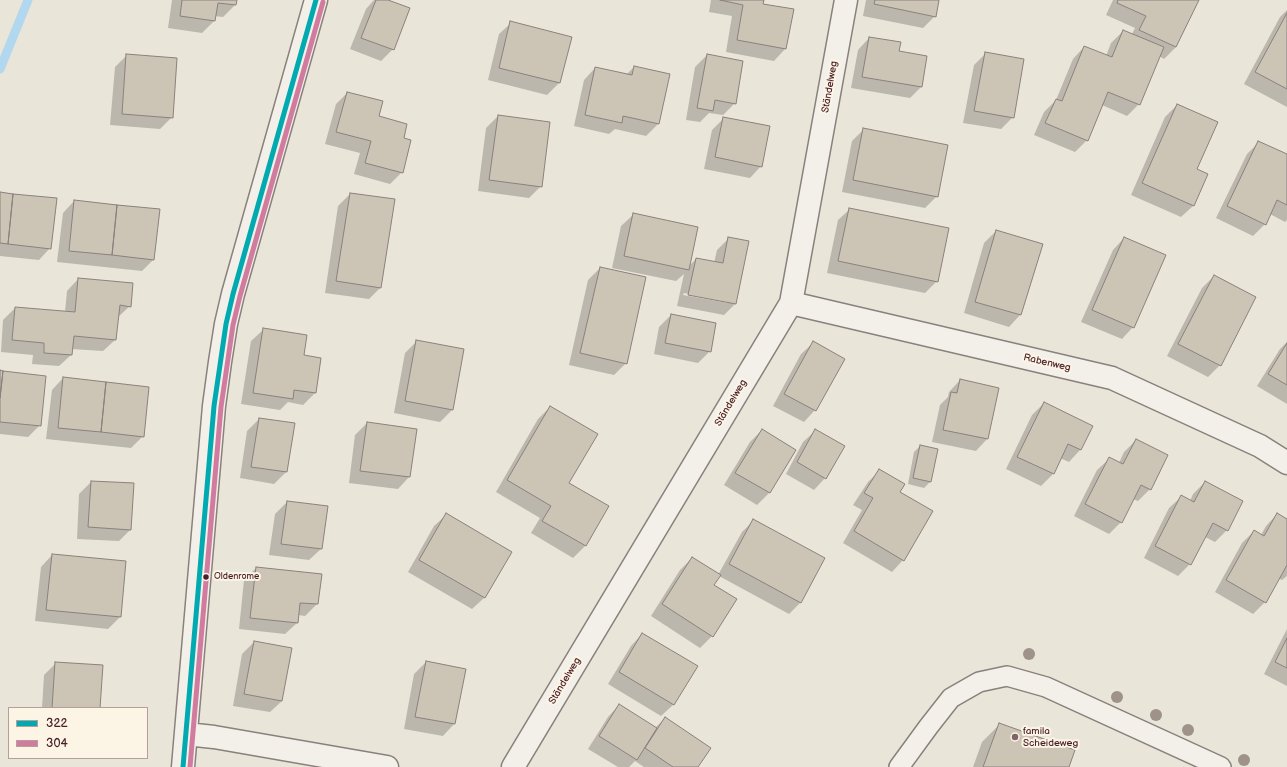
<!DOCTYPE html>
<meta charset="utf-8">
<style>
body{margin:0}
#map{position:relative;width:1287px;height:767px;overflow:hidden;background:#eae5d9;font-family:"Balsamiq Sans",sans-serif}
canvas{display:block}
.legend{position:absolute;left:8px;top:707px;width:140px;height:52px;box-sizing:border-box;background:#fcf5e5;border:1px solid #b59f9b;margin:0;padding:5px 7px;list-style:none;font-size:12px;color:#4a1f2b}
.legend li{display:flex;align-items:center;gap:8px;height:20px}
.legend b{width:20px;border:1px solid #b59f9b}
</style>
<div id="map">
<canvas width="1287" height="767"></canvas>
<ul class="legend">
<li><b style="height:5px;background:#00aab0"></b>322</li>
<li><b style="height:5px;background:#d17c9f"></b>304</li>
</ul>
</div>
<script>
const g = document.querySelector('canvas').getContext('2d');
g.lineJoin = 'round';
function paint(path, color) { g.fillStyle = color; g.fill(path, 'evenodd'); }
const toPath = rows => new Path2D(rows.map(r => 'M' + r).join(''));
function trace(path, color, width, dash) { g.strokeStyle = color; g.lineWidth = width; g.lineCap = dash ? 'butt' : 'round'; g.setLineDash(dash || []); g.stroke(path); }
function drawText(font, color, halo, rows, align = 'center') {
  g.font = font + ' "Balsamiq Sans",sans-serif'; g.lineWidth = 4; g.setLineDash([]); g.textBaseline = 'middle'; g.strokeStyle = halo; g.fillStyle = color; for (const [text, x, y, turn = 0] of rows) {
    g.save(); g.translate(x, y); g.rotate((+turn || 0) * Math.PI / 180); g.textAlign = isNaN(turn) ? turn : align; if (halo) g.strokeText(text, 0, 0); g.fillText(text, 0, 0); g.restore();
  }
}
const shadow = toPath([
 [172,0,236,0,235,5,223,17,214,16,214,21,202,33,168,28],
 [374,0,385,0,393,49,381,61,350,49,366,9],
 [711,0,763,0,762,4,785,49,774,61,726,52,732,16,709,12],
 [866,0,938,0,935,16,923,28,863,16],
 [1113,0,1198,0,1176,47,1164,59,1159,56,1139,104,1127,116,1102,105,1087,140,1075,152,1034,135,1044,112,1056,100,1073,59,1084,47,1106,56,1111,43,1123,31,1132,34,1135,28,1106,15],
 [1287,10,1287,107,1244,84,1280,17],
 [511,23,570,38,559,83,547,95,488,80,499,34],
 [869,38,898,52,921,87,910,98,851,88,858,50],
 [986,53,1013,117,1001,129,963,123,974,65],
 [127,55,172,117,160,129,110,125,115,67],
 [707,55,735,103,723,115,709,113,700,122,686,120,695,67],
 [634,67,658,124,646,136,615,129,609,134,574,126,584,80,595,68,626,75],
 [347,93,402,139,402,172,390,184,354,174,360,153,325,144,336,104],
 [1177,105,1196,170,1193,206,1181,217,1131,195,1165,117],
 [498,116,541,186,529,198,478,191,486,128],
 [724,118,761,166,750,178,704,169,712,130],
 [864,129,937,196,925,208,842,192,852,141],
 [1259,142,1287,156,1287,220,1285,222,1270,214,1265,224,1253,236,1216,218,1247,154],
 [0,193,50,248,39,260,0,256],
 [350,194,380,288,369,299,325,293,338,206],
 [74,201,154,259,142,271,57,262,63,213],
 [850,209,937,281,925,293,827,273,838,220],
 [633,215,689,266,696,259,714,263,717,250,729,238,735,304,724,315,677,306,684,274,676,281,612,268,621,226],
 [684,293,728,301,728,303,683,295],
 [996,231,1020,315,1009,327,964,313,984,243],
 [1124,238,1133,327,1122,339,1081,322,1113,250],
 [600,268,626,363,614,375,569,365,588,280],
 [1214,276,1220,365,1208,377,1167,356,1202,288],
 [78,279,130,306,117,318,115,340,103,351,71,349,71,355,59,366,32,364,33,355,1,352,3,320,15,308,65,312,67,291],
 [671,315,710,351,698,363,654,354,659,327],
 [263,330,303,356,320,359,315,393,303,405,288,402,280,410,241,404,251,341],
 [417,341,463,350,452,410,440,422,394,413,405,353],
 [1287,342,1287,404,1257,386,1280,349],
 [813,343,815,410,804,422,773,406,801,354],
 [0,372,40,425,28,437,0,434],
 [63,378,143,436,131,448,46,439,52,390],
 [960,380,987,439,976,451,932,442,940,405,948,397,949,392],
 [1044,403,1092,426,1080,450,1069,462,1060,458,1053,474,1041,486,1006,469,1032,415],
 [550,407,568,483,608,506,585,546,573,558,531,533,540,518,496,492,538,419],
 [259,419,286,472,274,484,240,478,247,431],
 [367,423,415,429,409,477,398,489,349,483,355,435],
 [762,430,795,450,769,493,757,505,724,485,750,442],
 [815,431,825,478,814,490,786,474,803,442],
 [1136,440,1150,489,1138,501,1133,499,1121,522,1109,534,1074,516,1097,470,1109,459,1119,463,1124,452],
 [920,446,930,482,924,488,908,484,914,452],
 [880,470,899,492,903,560,892,572,843,543,862,510,853,505,868,482],
 [91,482,130,530,119,541,77,539,79,494],
 [1205,482,1227,530,1215,542,1205,537,1190,564,1178,576,1144,558,1169,508,1181,497,1190,501,1193,494],
 [287,502,321,549,309,560,269,555,275,514],
 [1277,514,1287,520,1287,576,1282,580,1278,578,1265,602,1253,614,1215,592,1242,543,1254,531,1261,535,1266,526],
 [446,515,511,552,484,598,472,609,408,572,434,526],
 [754,520,824,559,800,603,789,614,719,576,713,585,712,636,700,648,651,616,680,570,692,558,718,575,742,532],
 [52,555,120,617,108,629,35,621,41,567],
 [256,568,317,604,305,616,298,615,297,623,285,634,239,629,244,580],
 [1287,629,1287,686,1264,674],
 [642,634,696,666,673,705,661,716,608,684,631,646],
 [254,642,282,701,270,712,233,706,242,654],
 [426,662,454,724,443,736,404,729,414,674],
 [56,663,99,708,42,708,44,675],
 [619,705,655,728,665,718,697,767,644,767,635,761,629,767,618,767,588,749,608,717],
 [999,725,1068,767,973,767,982,742]
]);
const stream = toPath([
 [0,69,28,0]
]);
const building = toPath([
 [182,0,237,0,236,5,218,3,215,21,180,16,182,0],
 [376,0,388,0,410,8,394,50,361,38,376,0],
 [720,0,764,0,763,4,794,9,786,49,737,40,743,5,720,0],
 [875,0,939,0,936,17,874,4,875,0],
 [1118,0,1199,0,1176,47,1139,30,1146,16,1117,3,1118,0],
 [1287,13,1287,89,1255,72,1287,13],
 [510,21,572,37,560,83,499,68,510,21],
 [1123,30,1164,47,1140,105,1108,92,1088,141,1045,123,1056,99,1062,101,1084,46,1112,57,1123,30],
 [869,37,901,42,899,51,927,56,922,87,862,77,869,37],
 [985,52,1024,59,1014,118,974,111,985,52],
 [126,54,177,58,173,118,122,114,126,54],
 [707,54,743,61,736,104,715,100,713,111,697,108,707,54],
 [634,66,670,74,659,124,623,116,622,123,585,115,595,67,632,75,634,66],
 [347,92,383,101,379,116,407,124,404,138,411,140,403,173,365,163,371,141,336,132,347,92],
 [1177,104,1218,122,1197,169,1208,174,1194,206,1142,183,1177,104],
 [498,115,550,122,542,187,489,180,498,115],
 [723,117,770,126,762,167,715,157,723,117],
 [863,128,948,145,938,197,853,180,863,128],
 [1258,141,1287,154,1287,205,1277,200,1266,225,1227,206,1258,141],
 [0,192,13,194,8,244,0,243,0,192],
 [350,193,395,199,381,288,336,281,350,193],
 [13,194,57,198,51,249,8,244,13,194],
 [74,200,117,205,112,255,69,251,74,200],
 [117,205,160,209,154,260,112,255,117,205],
 [849,208,949,228,938,282,838,261,849,208],
 [633,213,698,227,689,270,624,256,633,213],
 [996,230,1043,244,1021,315,975,302,996,230],
 [728,237,749,241,736,304,688,295,696,258,723,263,728,237],
 [1124,237,1166,255,1134,328,1092,310,1124,237],
 [600,267,646,277,627,364,580,353,600,267],
 [1214,275,1256,297,1221,366,1178,344,1214,275],
 [78,278,133,283,131,307,120,305,116,340,74,336,72,355,44,353,44,343,12,340,15,307,75,312,78,278],
 [671,314,716,323,711,352,665,343,671,314],
 [263,328,307,335,304,355,321,358,316,393,294,390,293,399,253,393,263,328],
 [416,340,464,349,453,410,405,401,416,340],
 [813,341,845,359,816,411,784,394,813,341],
 [1287,343,1287,385,1268,374,1287,343],
 [0,370,3,371,0,398,0,370],
 [3,371,46,376,41,426,0,422,0,398,3,371],
 [63,377,106,382,101,432,58,428,63,377],
 [960,379,999,388,988,439,943,430,951,392,957,393,960,379],
 [106,382,149,387,144,437,101,432,106,382],
 [1044,402,1093,426,1081,450,1068,444,1054,474,1017,457,1044,402],
 [550,406,598,434,569,483,609,506,586,546,542,521,551,506,507,480,550,406],
 [259,418,295,423,287,472,251,467,259,418],
 [367,422,417,429,410,477,360,471,367,422],
 [762,429,796,450,770,493,735,473,762,429],
 [815,429,845,446,826,479,797,462,815,429],
 [1136,439,1168,455,1151,490,1141,485,1122,523,1085,504,1109,457,1123,464,1136,439],
 [920,445,938,449,931,482,913,478,920,445],
 [879,469,905,484,900,492,933,511,904,561,854,531,873,498,864,493,879,469],
 [91,481,134,483,131,530,88,527,91,481],
 [1205,481,1243,501,1228,531,1213,523,1191,565,1155,546,1181,495,1194,502,1205,481],
 [287,501,328,506,322,549,281,544,287,501],
 [446,513,512,552,485,598,419,560,446,513],
 [1277,513,1287,519,1287,565,1266,603,1226,580,1254,530,1264,536,1277,513],
 [753,519,825,558,801,603,729,564,753,519],
 [52,554,126,561,121,617,46,610,52,554],
 [692,557,721,575,714,585,737,599,713,637,662,604,692,557],
 [256,567,322,574,318,604,300,603,298,623,250,618,256,567],
 [642,633,698,666,674,705,619,672,642,633],
 [1287,638,1287,668,1275,662,1287,638],
 [254,641,292,648,282,701,244,694,254,641],
 [426,661,466,669,455,724,415,717,426,661],
 [55,662,103,665,100,708,52,708,55,662],
 [619,704,657,728,637,760,599,736,619,704],
 [665,717,711,748,698,767,673,767,645,748,665,717],
 [999,723,1075,750,1069,767,983,767,999,723]
]);
const lane = toPath([
 [899,767,929,726,951,698,979,682,1007,676,1046,687,1221,767]
]);
const street = toPath([
 [791,303,1112,378,1260,446,1287,463],
 [186,734,214,737,387,767],
 [183,767,214,406,220,362,226,324,233,294,316,0],
 [513,767,791,303,846,0]
]);
const bus1 = toPath([
 [183,767,214,406,226,324,233,294,316,0]
]);
const bus2 = toPath([
 [190,767,221,407,233,325,240,296,323,2]
]);
const trees = [
 [1029,654],
 [1117,697],
 [1156,715],
 [1188,730],
 [1244,760]
];
const markers = [
 [206,577,3.5,"#4a1f2b"],
 [1015,737,4,"#826468"]
];
const busNames = [
 ["Oldenrome",214,577]
];
const streetNames = [
 ["Ständelweg",830,87,-80],
 ["Rabenweg",1047,363,13],
 ["Ständelweg",731,403,-59],
 ["Ständelweg",565,681,-59]
];
const poiNames = [
 ["famila",1023,731],
 ["Scheideweg",1023,743]
];
paint(shadow, '#0003');
trace(stream, '#b1d8ef', 9);
paint(building, '#ccc5b6');
trace(building, '#8a807d', 1);
trace(lane, '#8a807d', 22);
trace(street, '#8a807d', 25);
trace(lane, '#f3f0e9', 19);
trace(street, '#f3f0e9', 22);
trace(bus1, '#00aab0', 5);
trace(bus2, '#d17c9f', 5);
g.fillStyle = '#9f928a';
for (const [x, y] of trees) { g.beginPath(); g.arc(x, y, 6, 0, 2 * Math.PI); g.fill(); }
for (const [x, y, r, color] of markers) { const dot = new Path2D(); dot.arc(x, y, r, 0, 2 * Math.PI); g.fillStyle = color; g.fill(dot); trace(dot, '#fcf5e5', 1.5); }
drawText('9px', '#4a1f2b', '#fcf5e5', busNames, 'left');
drawText('10px', '#4a1f2b', '#fcf5e5', streetNames);
drawText('10px', '#4a1f2b', '#fcf5e5', poiNames, 'left');
</script>
